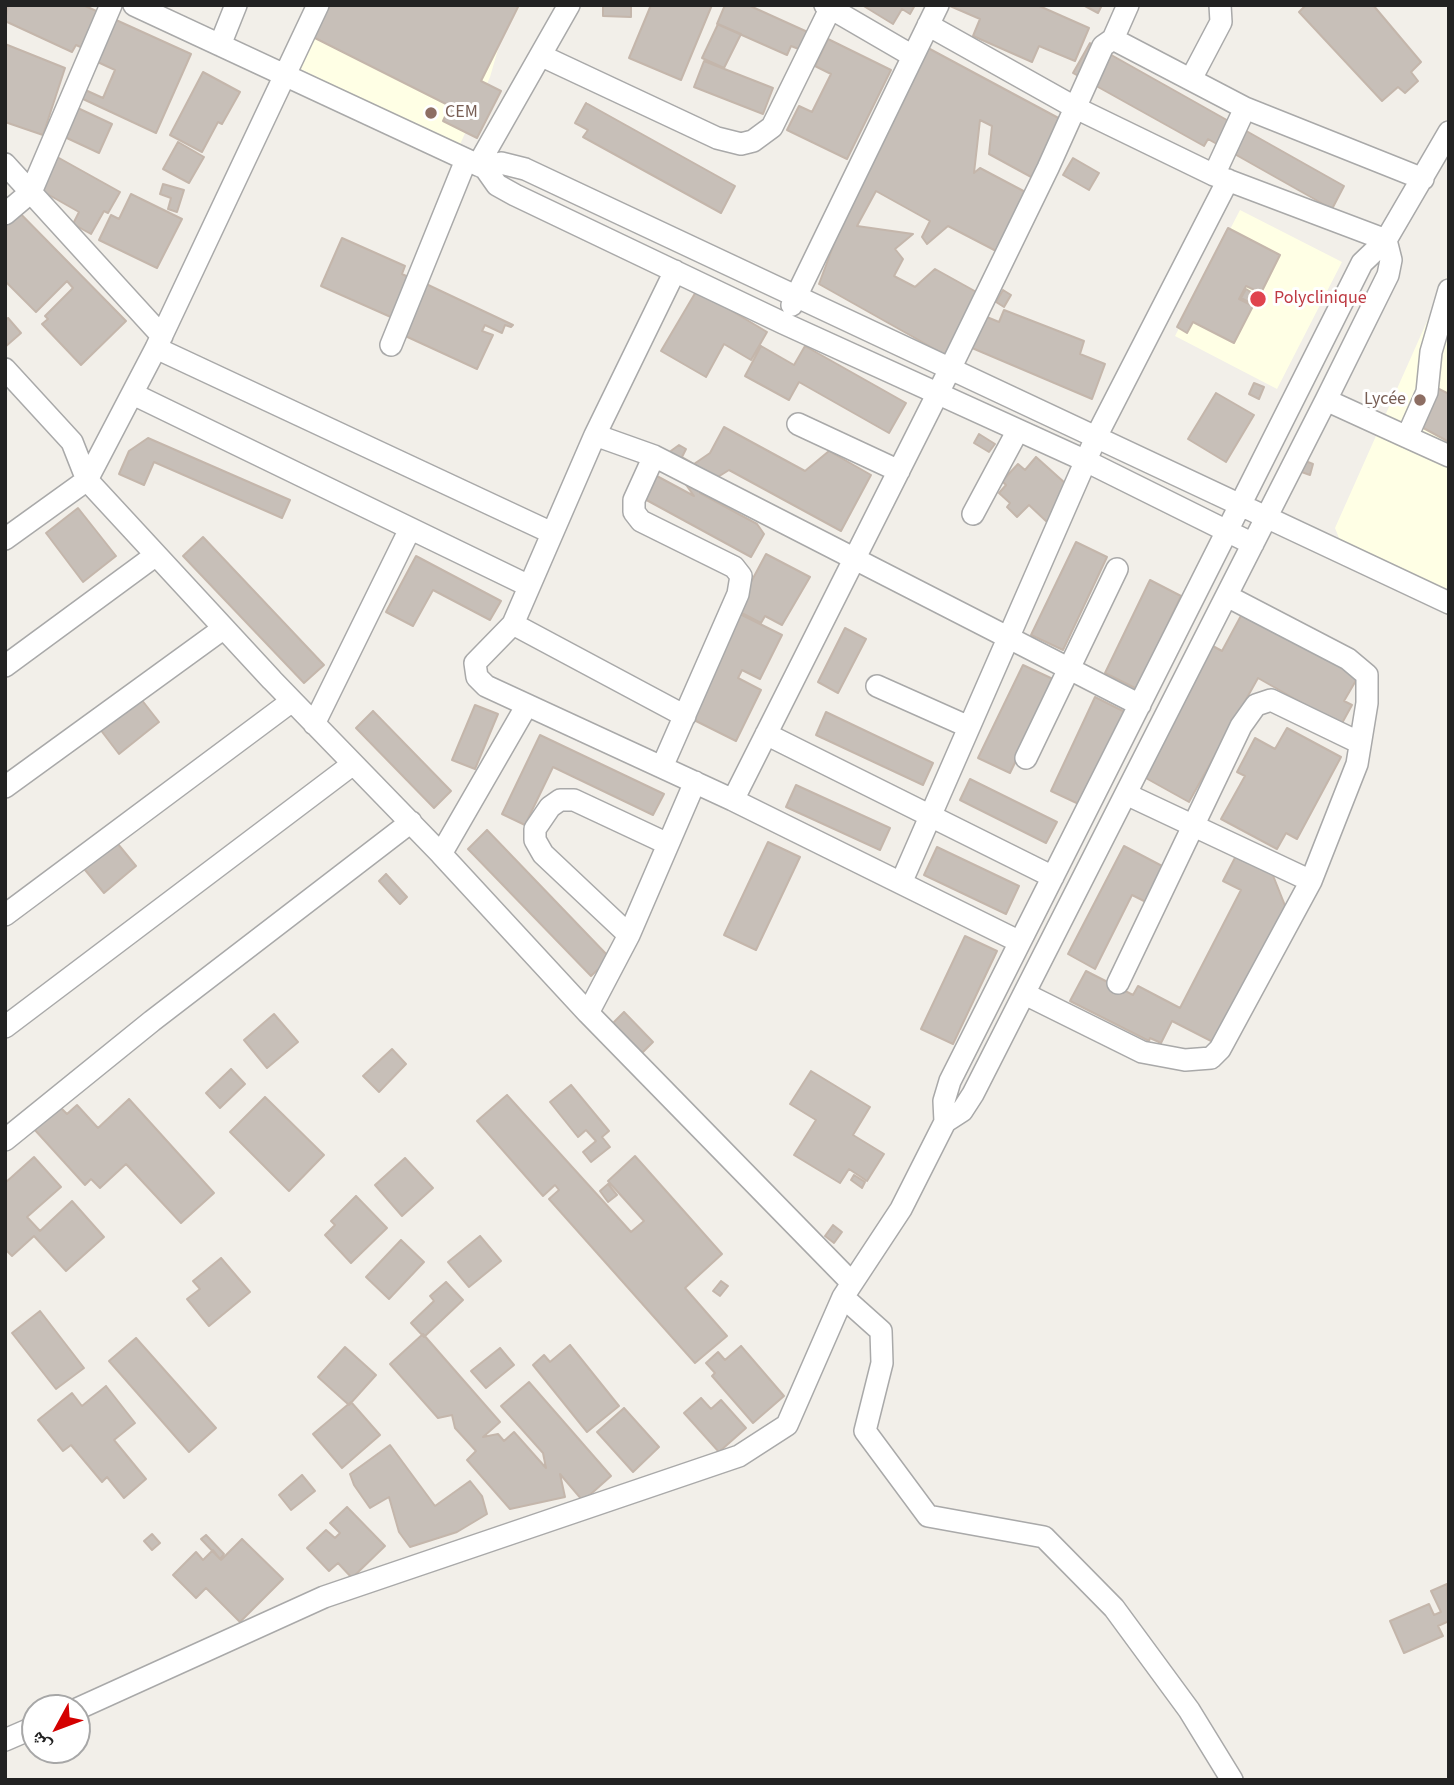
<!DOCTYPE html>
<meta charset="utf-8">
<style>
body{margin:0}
#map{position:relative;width:1454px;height:1785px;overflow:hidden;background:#f2efe9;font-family:"Source Sans 3","Noto Naskh Arabic",sans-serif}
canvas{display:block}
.frame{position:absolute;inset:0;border:7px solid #222;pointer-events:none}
.north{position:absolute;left:21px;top:1694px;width:70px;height:70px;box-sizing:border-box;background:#fff;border:2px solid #a7a7a7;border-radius:50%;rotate:229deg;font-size:19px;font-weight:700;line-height:28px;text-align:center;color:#222}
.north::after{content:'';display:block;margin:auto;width:24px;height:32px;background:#d40000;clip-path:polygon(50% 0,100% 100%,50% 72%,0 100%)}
</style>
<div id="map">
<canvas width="1454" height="1785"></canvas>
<div class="frame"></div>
<div class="north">ش</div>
</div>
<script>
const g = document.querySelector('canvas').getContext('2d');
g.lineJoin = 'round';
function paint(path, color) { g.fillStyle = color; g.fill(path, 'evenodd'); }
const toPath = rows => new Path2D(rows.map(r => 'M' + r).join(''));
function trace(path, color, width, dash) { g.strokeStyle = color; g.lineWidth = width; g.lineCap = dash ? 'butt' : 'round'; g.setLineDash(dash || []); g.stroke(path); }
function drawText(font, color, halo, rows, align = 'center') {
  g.font = font + ' "Source Sans 3",sans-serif'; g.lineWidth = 6; g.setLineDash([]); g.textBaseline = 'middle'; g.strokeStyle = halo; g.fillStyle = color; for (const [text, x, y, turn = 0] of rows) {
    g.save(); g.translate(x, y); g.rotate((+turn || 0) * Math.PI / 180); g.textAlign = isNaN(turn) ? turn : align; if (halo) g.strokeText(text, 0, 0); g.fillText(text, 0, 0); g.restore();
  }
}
const education = toPath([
 [322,5,518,5,520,6,501,39,490,77,458,149,295,66],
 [1240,210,1342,262,1277,389,1175,336],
 [1449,272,1449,601,1345,553,1335,528]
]);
const building = toPath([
 [8,5,83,5,191,54,156,133,68,92,72,84,103,98,115,70,89,58,92,52,76,45,72,52,5,21,8,5],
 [323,5,519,5,481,81,501,91,477,138,443,121,450,106,309,35,323,5],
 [603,5,631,5,631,17,603,16,603,5],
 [651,5,712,5,681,80,629,58,651,5],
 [725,5,748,5,812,34,804,51,791,46,787,55,717,24,725,5],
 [862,5,915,5,910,14,902,9,893,24,862,5],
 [1037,5,1089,28,1075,61,1039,46,1032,62,973,36,980,19,950,6,1037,5],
 [1083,5,1102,5,1098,13,1083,5],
 [1306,5,1373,5,1421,62,1411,72,1418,81,1405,93,1398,87,1382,101,1299,12,1306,5],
 [718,24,741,34,724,68,702,58,718,24],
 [828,39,891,70,847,159,787,130,799,106,812,112,831,74,815,66,828,39],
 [1090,43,1344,186,1332,209,1208,139,1204,146,1073,73,1090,43],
 [5,44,65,68,43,135,5,122,5,44],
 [928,48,1064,121,1033,178,989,154,992,126,980,120,974,173,980,168,1031,195,1000,253,948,226,927,244,922,237,930,221,876,191,857,226,913,234,895,249,903,259,894,276,915,287,935,269,980,294,947,356,819,284,848,206,928,48],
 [704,61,773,88,763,114,694,87,704,61],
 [203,72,240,92,222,124,218,122,202,152,170,135,203,72],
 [67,103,112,124,99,153,54,132,67,103],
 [586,103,735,186,721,213,583,137,588,130,575,123,586,103],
 [178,142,204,157,189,183,163,169,178,142],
 [50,153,120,192,108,213,104,211,91,234,73,224,79,212,35,187,50,153],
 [1073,158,1099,173,1089,190,1063,175,1073,158],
 [163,184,184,190,177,212,168,209,171,198,160,194,163,184],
 [131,194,182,219,157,268,99,240,111,215,119,219,131,194],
 [5,198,126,321,81,365,42,324,48,319,45,316,73,288,67,281,36,312,5,281,5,198],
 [1228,228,1280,255,1261,293,1246,286,1239,299,1253,306,1234,343,1193,322,1187,333,1177,327,1228,228],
 [342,238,405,266,402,274,419,282,402,322,321,286,342,238],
 [424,283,513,325,511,327,505,325,502,333,485,325,482,331,493,335,477,369,401,334,424,283],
 [1246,289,1257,296,1252,304,1241,298,1246,289],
 [697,290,767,332,751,360,724,344,706,377,661,351,697,290],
 [1003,290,1011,295,1004,307,996,302,1003,290],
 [1004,310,1084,341,1080,354,1105,364,1092,399,965,345,977,313,999,322,1004,310],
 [8,318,21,333,5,347,5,320,8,318],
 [761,346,794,365,805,346,906,403,889,433,799,382,789,400,745,376,761,346],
 [1254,383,1264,387,1259,399,1249,394,1254,383],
 [1435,387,1449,394,1449,442,1416,424,1435,387],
 [1216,393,1254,415,1226,462,1188,439,1216,393],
 [724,427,805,471,829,451,871,475,841,531,729,470,705,485,700,493,757,524,764,534,751,557,630,491,642,468,694,496,672,465,668,453,679,445,686,449,682,457,694,464,710,453,724,427],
 [979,434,995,444,989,452,974,443,979,434],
 [148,438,290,500,282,518,154,462,144,485,119,474,129,451,148,438],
 [1036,457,1075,492,1047,522,1029,505,1017,517,1007,507,1010,503,999,493,1006,485,1002,481,1018,464,1025,470,1036,457],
 [1300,459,1313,464,1310,475,1296,470,1300,459],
 [78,508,116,556,83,582,46,533,78,508],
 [203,537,324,665,304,683,183,556,203,537],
 [1076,542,1107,557,1063,650,1031,635,1076,542],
 [766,554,810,577,782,625,765,616,761,623,736,610,766,554],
 [416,556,501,601,490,620,433,590,413,626,386,612,416,556],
 [1150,580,1181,596,1137,689,1105,673,1150,580],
 [1243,612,1358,677,1344,701,1352,705,1341,725,1258,678,1189,802,1144,777,1211,645,1222,651,1243,612],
 [738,613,782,635,760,679,742,670,738,678,761,690,736,741,692,719,738,613],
 [845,628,866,639,838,693,818,682,845,628],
 [1023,665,1055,680,1010,773,978,758,1023,665],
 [130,685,159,722,119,754,90,716,130,685],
 [1095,697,1127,713,1083,806,1051,791,1095,697],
 [475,705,498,714,475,769,452,760,475,705],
 [373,711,451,791,434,808,356,728,373,711],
 [826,712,933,763,923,785,816,735,826,712],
 [1287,728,1341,757,1297,839,1286,833,1277,849,1221,819,1245,776,1237,772,1255,738,1275,749,1287,728],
 [540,735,664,794,653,815,553,767,525,825,502,814,540,735],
 [970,779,1057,822,1046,843,960,800,970,779],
 [796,785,890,828,880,850,786,807,796,785],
 [487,830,610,958,591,976,468,849,487,830],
 [113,838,136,866,104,893,81,865,113,838],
 [768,842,800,857,756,950,724,935,768,842],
 [1124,846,1164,867,1146,902,1132,895,1095,969,1068,954,1124,846],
 [937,847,1019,886,1006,914,924,875,937,847],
 [1238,852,1270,868,1286,908,1217,1044,1172,1021,1161,1043,1150,1038,1149,1041,1070,1001,1086,971,1133,995,1138,986,1180,1008,1241,890,1223,881,1238,852],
 [386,874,407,897,400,904,379,881,386,874],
 [965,936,997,951,953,1044,921,1029,965,936],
 [624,1012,653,1042,640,1055,611,1025,624,1012],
 [274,1014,298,1042,267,1068,244,1040,274,1014],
 [392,1049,406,1064,379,1092,363,1076,392,1049],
 [231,1069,245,1084,220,1108,206,1093,231,1069],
 [811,1071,870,1107,853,1135,884,1154,867,1181,849,1169,840,1183,794,1155,816,1120,790,1104,811,1071],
 [571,1085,609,1131,602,1137,610,1147,591,1162,583,1152,596,1141,586,1130,578,1137,550,1102,571,1085],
 [507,1095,631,1232,644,1221,608,1181,635,1156,722,1254,685,1288,727,1336,695,1363,549,1199,559,1190,555,1185,543,1196,477,1121,507,1095],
 [265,1097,324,1155,289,1191,230,1132,265,1097],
 [129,1099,214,1193,181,1223,126,1164,100,1188,91,1179,85,1185,34,1129,59,1106,67,1114,77,1105,98,1128,129,1099],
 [34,1157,61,1187,27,1217,40,1231,72,1201,104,1237,66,1271,34,1236,12,1256,5,1249,5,1183,34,1157],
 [405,1158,433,1188,402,1216,375,1185,405,1158],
 [854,1175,865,1182,862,1188,851,1180,854,1175],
 [608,1184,617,1195,608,1202,600,1191,608,1184],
 [356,1196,387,1228,351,1263,325,1235,335,1225,331,1221,356,1196],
 [833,1225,842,1232,834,1243,825,1236,833,1225],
 [480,1236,501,1261,469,1287,448,1262,480,1236],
 [401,1240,424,1262,389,1299,366,1277,401,1240],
 [221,1258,250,1292,209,1326,187,1299,200,1289,193,1281,221,1258],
 [721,1281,728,1286,720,1296,713,1291,721,1281],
 [446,1282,463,1300,424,1337,411,1323,434,1301,430,1296,446,1282],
 [40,1311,84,1368,56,1389,12,1333,40,1311],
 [423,1334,500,1422,483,1437,498,1434,504,1441,514,1432,546,1468,543,1453,501,1406,529,1382,611,1476,583,1501,560,1474,565,1497,510,1509,467,1460,476,1451,455,1428,452,1415,438,1418,390,1364,423,1334],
 [136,1338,216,1428,189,1452,109,1361,136,1338],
 [570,1345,619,1406,587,1432,533,1365,544,1355,550,1362,570,1345],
 [741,1346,784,1396,753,1423,712,1376,715,1373,706,1363,718,1352,725,1360,741,1346],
 [345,1347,376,1375,349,1405,318,1377,345,1347],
 [500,1348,514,1365,486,1388,471,1371,500,1348],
 [106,1386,135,1423,114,1440,146,1479,124,1498,107,1477,102,1482,71,1445,63,1451,38,1420,72,1393,82,1406,106,1386],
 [701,1398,711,1409,721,1400,746,1428,719,1452,684,1413,701,1398],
 [351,1402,380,1435,342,1468,313,1434,351,1402],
 [624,1408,659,1447,633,1472,597,1432,624,1408],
 [390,1445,435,1506,470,1481,482,1496,487,1514,457,1532,410,1547,399,1532,389,1497,370,1508,354,1485,350,1474,390,1445],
 [302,1475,315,1491,291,1510,279,1495,302,1475],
 [347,1507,385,1546,352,1578,338,1563,329,1571,307,1548,326,1530,335,1538,340,1533,330,1523,347,1507],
 [152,1534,160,1543,152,1550,144,1541,152,1534],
 [206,1535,224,1554,220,1559,201,1539,206,1535],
 [242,1539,283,1579,240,1622,206,1588,196,1598,173,1575,196,1552,203,1560,213,1550,221,1560,242,1539],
 [1447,1584,1449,1621,1438,1626,1443,1636,1404,1653,1390,1621,1429,1604,1434,1615,1441,1612,1431,1591,1447,1584]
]);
const minor = toPath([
 [134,5,478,165,485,168,497,185,515,195,783,323,1086,461,1253,544],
 [825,5,911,55],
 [1128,5,1113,39,1245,108,1423,179],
 [928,25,1076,108,1214,175,1386,240],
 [220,45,236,5],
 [542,56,717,138,741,144,753,141,772,127,832,5],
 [1191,79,1221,22,1220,5],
 [5,164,162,336],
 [478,165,569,5],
 [485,168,501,163,525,169,1449,603],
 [1214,175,1245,108],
 [5,214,31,192,111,5],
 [675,271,595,435,513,624,475,663,477,677,486,686,733,800,1020,942],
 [1449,290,1431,352,1427,392,1407,437,1449,456],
 [792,305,938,5],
 [391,345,466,160],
 [156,348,552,533],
 [5,369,72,442,87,480,272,680,441,854,588,1013,852,1283],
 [133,394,529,586],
 [1326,400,1407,437],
 [798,424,899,471],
 [595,435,654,456,1140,705],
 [654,456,634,500,634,512,641,521,734,567,741,576,738,594,662,767],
 [973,514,1018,430],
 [5,539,87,480,156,348,318,5],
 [513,624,685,716],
 [5,666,156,555],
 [877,686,969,727],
 [314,724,410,529],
 [766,734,1053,877],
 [1026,758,1117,569],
 [5,787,224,628],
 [1126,794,1311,881],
 [733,800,950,369,1048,168,1103,46,1113,39],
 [441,854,527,705],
 [901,883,1097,435,1228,180],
 [5,915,292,701],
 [629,935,543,854,535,840,535,829,550,807,560,800,574,800,668,844],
 [1118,983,1241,726,1256,705,1271,700,1360,743],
 [1025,994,1142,1052,1185,1060,1211,1058,1220,1049,1311,881,1357,764,1367,703,1367,675,1348,659,1227,596],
 [588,1013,629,935,695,782],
 [5,1027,353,764],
 [945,1122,962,1111,973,1094,1326,400,1388,275,1391,260,1386,240],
 [5,1140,152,1021,411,822],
 [843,1297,881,1331,882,1363,865,1431,928,1516,1044,1537,1114,1608,1189,1710,1232,1780],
 [77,1709,324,1597,739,1456,787,1425,843,1297,901,1209,945,1122,944,1101,950,1081,1362,263,1386,240,1449,132],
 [5,1740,35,1727]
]);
const markers = [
 [431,113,7,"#8d6e63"],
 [1258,299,9,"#e0444e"],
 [1420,400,7,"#8d6e63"]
];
const educationNames = [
 ["CEM",445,113],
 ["Lycée",1406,400,"right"]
];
const healthNames = [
 ["Polyclinique",1274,299]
];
paint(education, '#ffffe5');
paint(building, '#c7bfb8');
trace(building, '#c4b6ab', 2);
trace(minor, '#a9a9a9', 24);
trace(minor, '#fff', 21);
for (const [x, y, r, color] of markers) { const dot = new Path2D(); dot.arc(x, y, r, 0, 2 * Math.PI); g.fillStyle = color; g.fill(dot); trace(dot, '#fff', 2.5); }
drawText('18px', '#785e54', '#fff', educationNames, 'left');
drawText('18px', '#be3a42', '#fff', healthNames, 'left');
</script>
